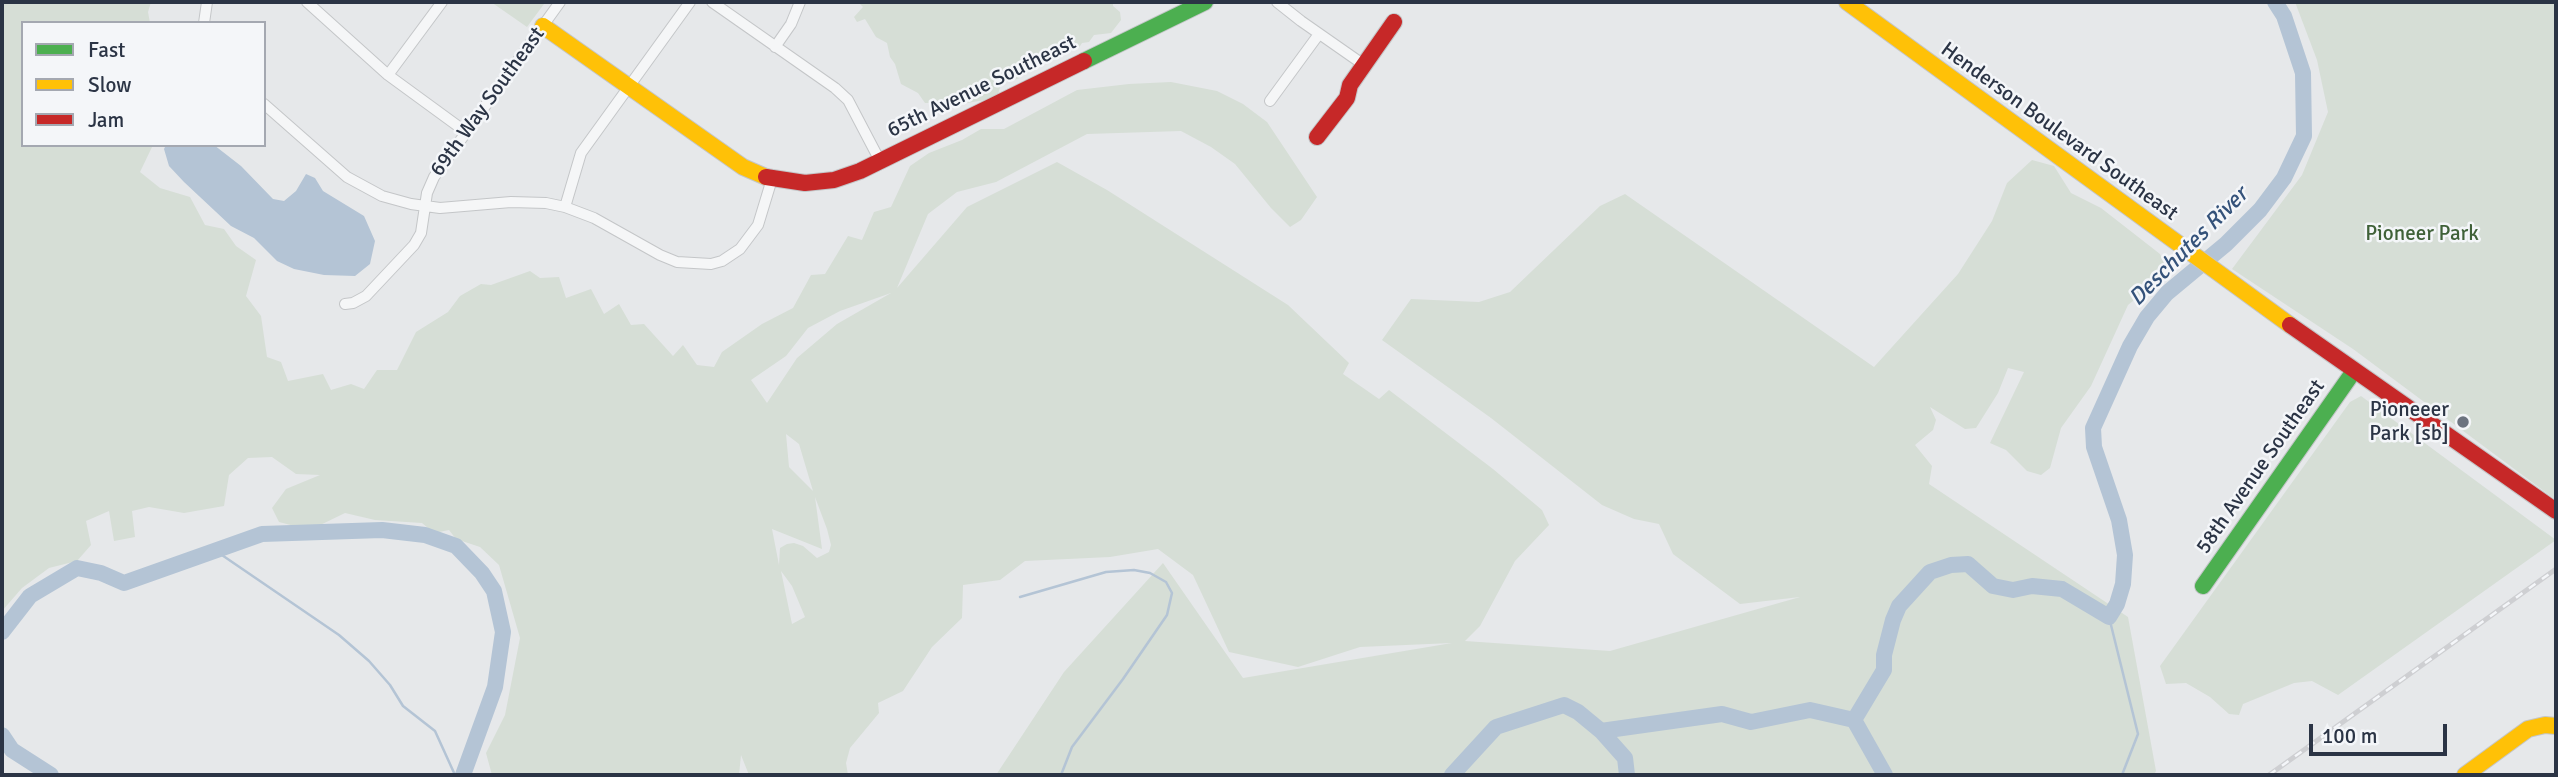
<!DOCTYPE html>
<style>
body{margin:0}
#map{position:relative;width:2558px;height:777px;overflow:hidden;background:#e6e8ea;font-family:Signika,sans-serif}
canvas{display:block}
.frame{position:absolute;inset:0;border:4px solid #2b3445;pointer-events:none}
.legend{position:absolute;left:21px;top:21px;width:245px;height:126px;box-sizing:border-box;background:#f4f6f9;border:2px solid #a4a8b1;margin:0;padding:9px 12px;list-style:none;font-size:21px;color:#2b3445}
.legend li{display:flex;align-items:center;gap:14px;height:35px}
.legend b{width:35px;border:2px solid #a4a8b1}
.scale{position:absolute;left:2309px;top:724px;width:138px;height:32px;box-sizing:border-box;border:4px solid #2b3445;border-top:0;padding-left:9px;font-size:21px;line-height:24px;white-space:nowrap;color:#2b3445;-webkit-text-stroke:5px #f4f6f9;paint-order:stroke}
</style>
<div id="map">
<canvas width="2558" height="777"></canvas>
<div class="frame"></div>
<ul class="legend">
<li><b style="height:9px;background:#4caf50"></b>Fast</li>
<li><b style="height:9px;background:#ffc107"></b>Slow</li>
<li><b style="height:9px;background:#c62828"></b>Jam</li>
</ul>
<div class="scale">100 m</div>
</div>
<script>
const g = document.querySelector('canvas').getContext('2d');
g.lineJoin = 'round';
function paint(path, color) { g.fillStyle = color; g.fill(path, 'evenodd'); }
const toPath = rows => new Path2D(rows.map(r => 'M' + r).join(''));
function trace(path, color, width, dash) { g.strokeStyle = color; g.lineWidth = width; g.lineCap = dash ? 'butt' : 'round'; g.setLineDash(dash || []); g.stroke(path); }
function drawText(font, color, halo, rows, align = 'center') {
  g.font = font + ' Signika,sans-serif'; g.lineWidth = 5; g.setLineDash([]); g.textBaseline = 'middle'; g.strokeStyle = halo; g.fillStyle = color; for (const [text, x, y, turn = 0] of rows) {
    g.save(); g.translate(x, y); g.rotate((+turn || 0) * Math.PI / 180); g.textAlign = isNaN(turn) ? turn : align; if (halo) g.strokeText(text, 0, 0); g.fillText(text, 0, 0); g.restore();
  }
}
const green = toPath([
 [2,2,151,2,148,12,150,23,23,23,23,145,153,145,140,172,160,188,190,197,205,225,224,229,236,246,256,260,246,296,261,316,267,357,281,362,288,381,323,374,331,390,351,384,364,389,377,370,397,370,416,332,448,312,460,296,481,284,491,285,530,271,540,278,559,277,566,298,591,289,604,314,619,304,631,325,644,324,673,356,683,345,697,365,714,367,722,352,762,324,793,308,811,275,825,274,848,236,862,240,874,212,891,207,910,166,929,153,962,140,981,129,1004,129,1077,90,1129,84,1171,82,1217,91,1243,104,1267,122,1317,197,1301,220,1290,227,1271,208,1235,164,1211,147,1181,131,1087,134,996,182,957,192,928,214,897,288,967,207,1057,162,1107,190,1288,305,1349,363,1343,374,1379,399,1389,390,1493,469,1542,510,1549,525,1515,561,1480,626,1465,641,1610,651,1800,597,1740,604,1673,554,1659,524,1634,519,1602,505,1491,418,1382,340,1411,299,1479,302,1510,292,1600,206,1625,194,1874,367,1958,274,1992,221,2007,183,2032,160,2054,166,2071,193,2101,208,2160,254,2165,264,2154,284,2128,305,2091,386,2061,428,2050,468,2041,475,2027,471,2006,450,1990,443,2024,372,2008,368,1998,393,1976,428,1965,429,1930,407,1936,420,1933,430,1915,445,1932,466,1929,484,2128,617,2156,771,2154,775,996,775,1064,672,1163,563,1243,678,1452,643,1360,647,1298,667,1229,652,1193,575,1158,549,1110,557,1025,561,1000,580,963,585,962,618,932,647,903,691,878,703,879,713,850,748,846,763,848,775,749,775,741,755,739,775,492,775,486,753,505,715,520,638,499,565,480,547,456,539,449,530,434,533,422,523,375,520,345,513,310,530,279,522,272,508,286,489,320,475,296,474,272,457,248,458,229,475,224,506,184,513,149,507,132,511,135,537,114,541,109,511,86,521,91,545,77,561,49,568,22,588,2,611],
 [891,293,837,324,797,358,767,403,751,380,786,356,808,328,840,311],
 [786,434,799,444,813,491,789,467],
 [815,497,827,529,831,545,829,552,817,558,803,546,794,543,787,544,780,548,779,565,772,529,822,549],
 [781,571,792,586,805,617,792,624],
 [491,2,541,2,544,4,527,27],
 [858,2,1113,2,1113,6,1120,12,1121,20,1111,33,1094,35,1089,42,1082,43,1078,49,1064,50,1059,58,1024,65,1020,78,1001,84,997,98,961,104,953,100,943,112,936,103,925,103,918,93,901,84,895,64,890,57,887,43,876,37,865,19,857,22,854,17,863,7],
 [2295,2,2556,2,2556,500,2353,349,2232,269,2302,175,2328,112,2317,60],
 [2361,396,2556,540,2338,695,2312,681,2294,683,2243,704,2239,715,2229,714,2210,697,2186,683,2166,684,2160,666,2350,402]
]);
const water = toPath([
 [166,145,214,145,241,166,273,199,284,201,296,191,306,174,315,178,323,191,364,216,375,241,370,264,355,276,324,275,294,269,277,261,254,238,231,226,184,182,169,166,164,149]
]);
const stream = toPath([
 [216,551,339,635,369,661,390,685,403,706,435,731,455,775],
 [1020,597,1106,572,1134,570,1150,573,1166,582,1172,593,1167,615,1123,679,1072,747,1061,775],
 [2109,617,2138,734,2122,775]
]);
const river = toPath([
 [2,632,30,596,77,568,101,573,124,583,262,534,382,530,425,535,456,546,482,573,494,591,503,632,495,687,463,775],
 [1601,731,1722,714,1751,722,1810,710,1854,720],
 [2,735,12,750,51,775],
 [1452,775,1496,727,1564,705,1578,712,1601,731,1625,758,1627,775],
 [1885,775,1854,720,1884,670,1884,655,1893,620,1899,606,1930,572,1951,565,1968,564,1993,586,2013,590,2032,586,2062,589,2109,617,2117,604,2123,584,2125,555,2119,520,2094,447,2093,428,2130,346,2147,317,2167,293,2226,244,2260,210,2284,178,2304,136,2303,73,2284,16,2275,2]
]);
const street = toPath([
 [307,2,388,75,466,132],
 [712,2,835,88,848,100,880,161],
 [1277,2,1301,21,1364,65],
 [204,23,207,2],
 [775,47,791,24,800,2],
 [388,75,442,2],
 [1270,101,1319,34],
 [264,104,347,177,382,196,411,204,440,208,511,202,546,203,565,207,594,218,660,255,677,262,711,264,722,261,740,249,758,225,772,179],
 [565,207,581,153,690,2],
 [345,304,353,303,366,296,414,245,421,233,427,193,434,177,560,2]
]);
const fast = toPath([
 [1084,61,1205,2],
 [2203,586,2354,371]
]);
const slow = toPath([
 [1847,2,2290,325],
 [543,26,743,167,766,177],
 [2465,775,2528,729,2545,725,2556,726]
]);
const jam = toPath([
 [1317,137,1347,98,1350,85,1394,22],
 [766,177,805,183,834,180,860,171,1084,61],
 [2290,325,2556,511]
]);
const rail = toPath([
 [2269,775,2556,569]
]);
const markers = [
 [2463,422,7,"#6c737f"]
];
const streetNames = [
 ["65th Avenue Southeast",982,87,-26],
 ["69th Way Southeast",488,102,-54],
 ["Henderson Boulevard Southeast",2059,132,36],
 ["58th Avenue Southeast",2261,467,-55]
];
const parkNames = [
 ["Pioneer Park",2422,234]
];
const poiNames = [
 ["Pioneeer",2449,410],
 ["Park [sb]",2449,434]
];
const waterNames = [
 ["Deschutes River",2189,247,-45]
];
paint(green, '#d6ded6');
paint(water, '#b4c4d5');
trace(stream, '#b4c4d5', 2.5);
trace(river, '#b4c4d5', 16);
trace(street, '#c4c6c8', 12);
trace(fast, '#c4c6c8', 18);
trace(slow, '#c4c6c8', 18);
trace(jam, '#c4c6c8', 18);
trace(street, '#f5f6f7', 10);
trace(fast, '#4caf50', 16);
trace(slow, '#ffc107', 16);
trace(jam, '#c62828', 16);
trace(rail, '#cecfd2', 5);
trace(rail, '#f4f6f9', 2.5, [8]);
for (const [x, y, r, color] of markers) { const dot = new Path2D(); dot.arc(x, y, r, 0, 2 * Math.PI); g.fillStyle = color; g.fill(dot); trace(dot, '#f4f6f9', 2.5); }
drawText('21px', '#2b3445', '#f4f6f9', streetNames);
drawText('21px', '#3f6138', '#f4f6f9', parkNames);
drawText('21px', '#2b3445', '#f4f6f9', poiNames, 'right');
drawText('italic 23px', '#34527a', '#f4f6f9', waterNames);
</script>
